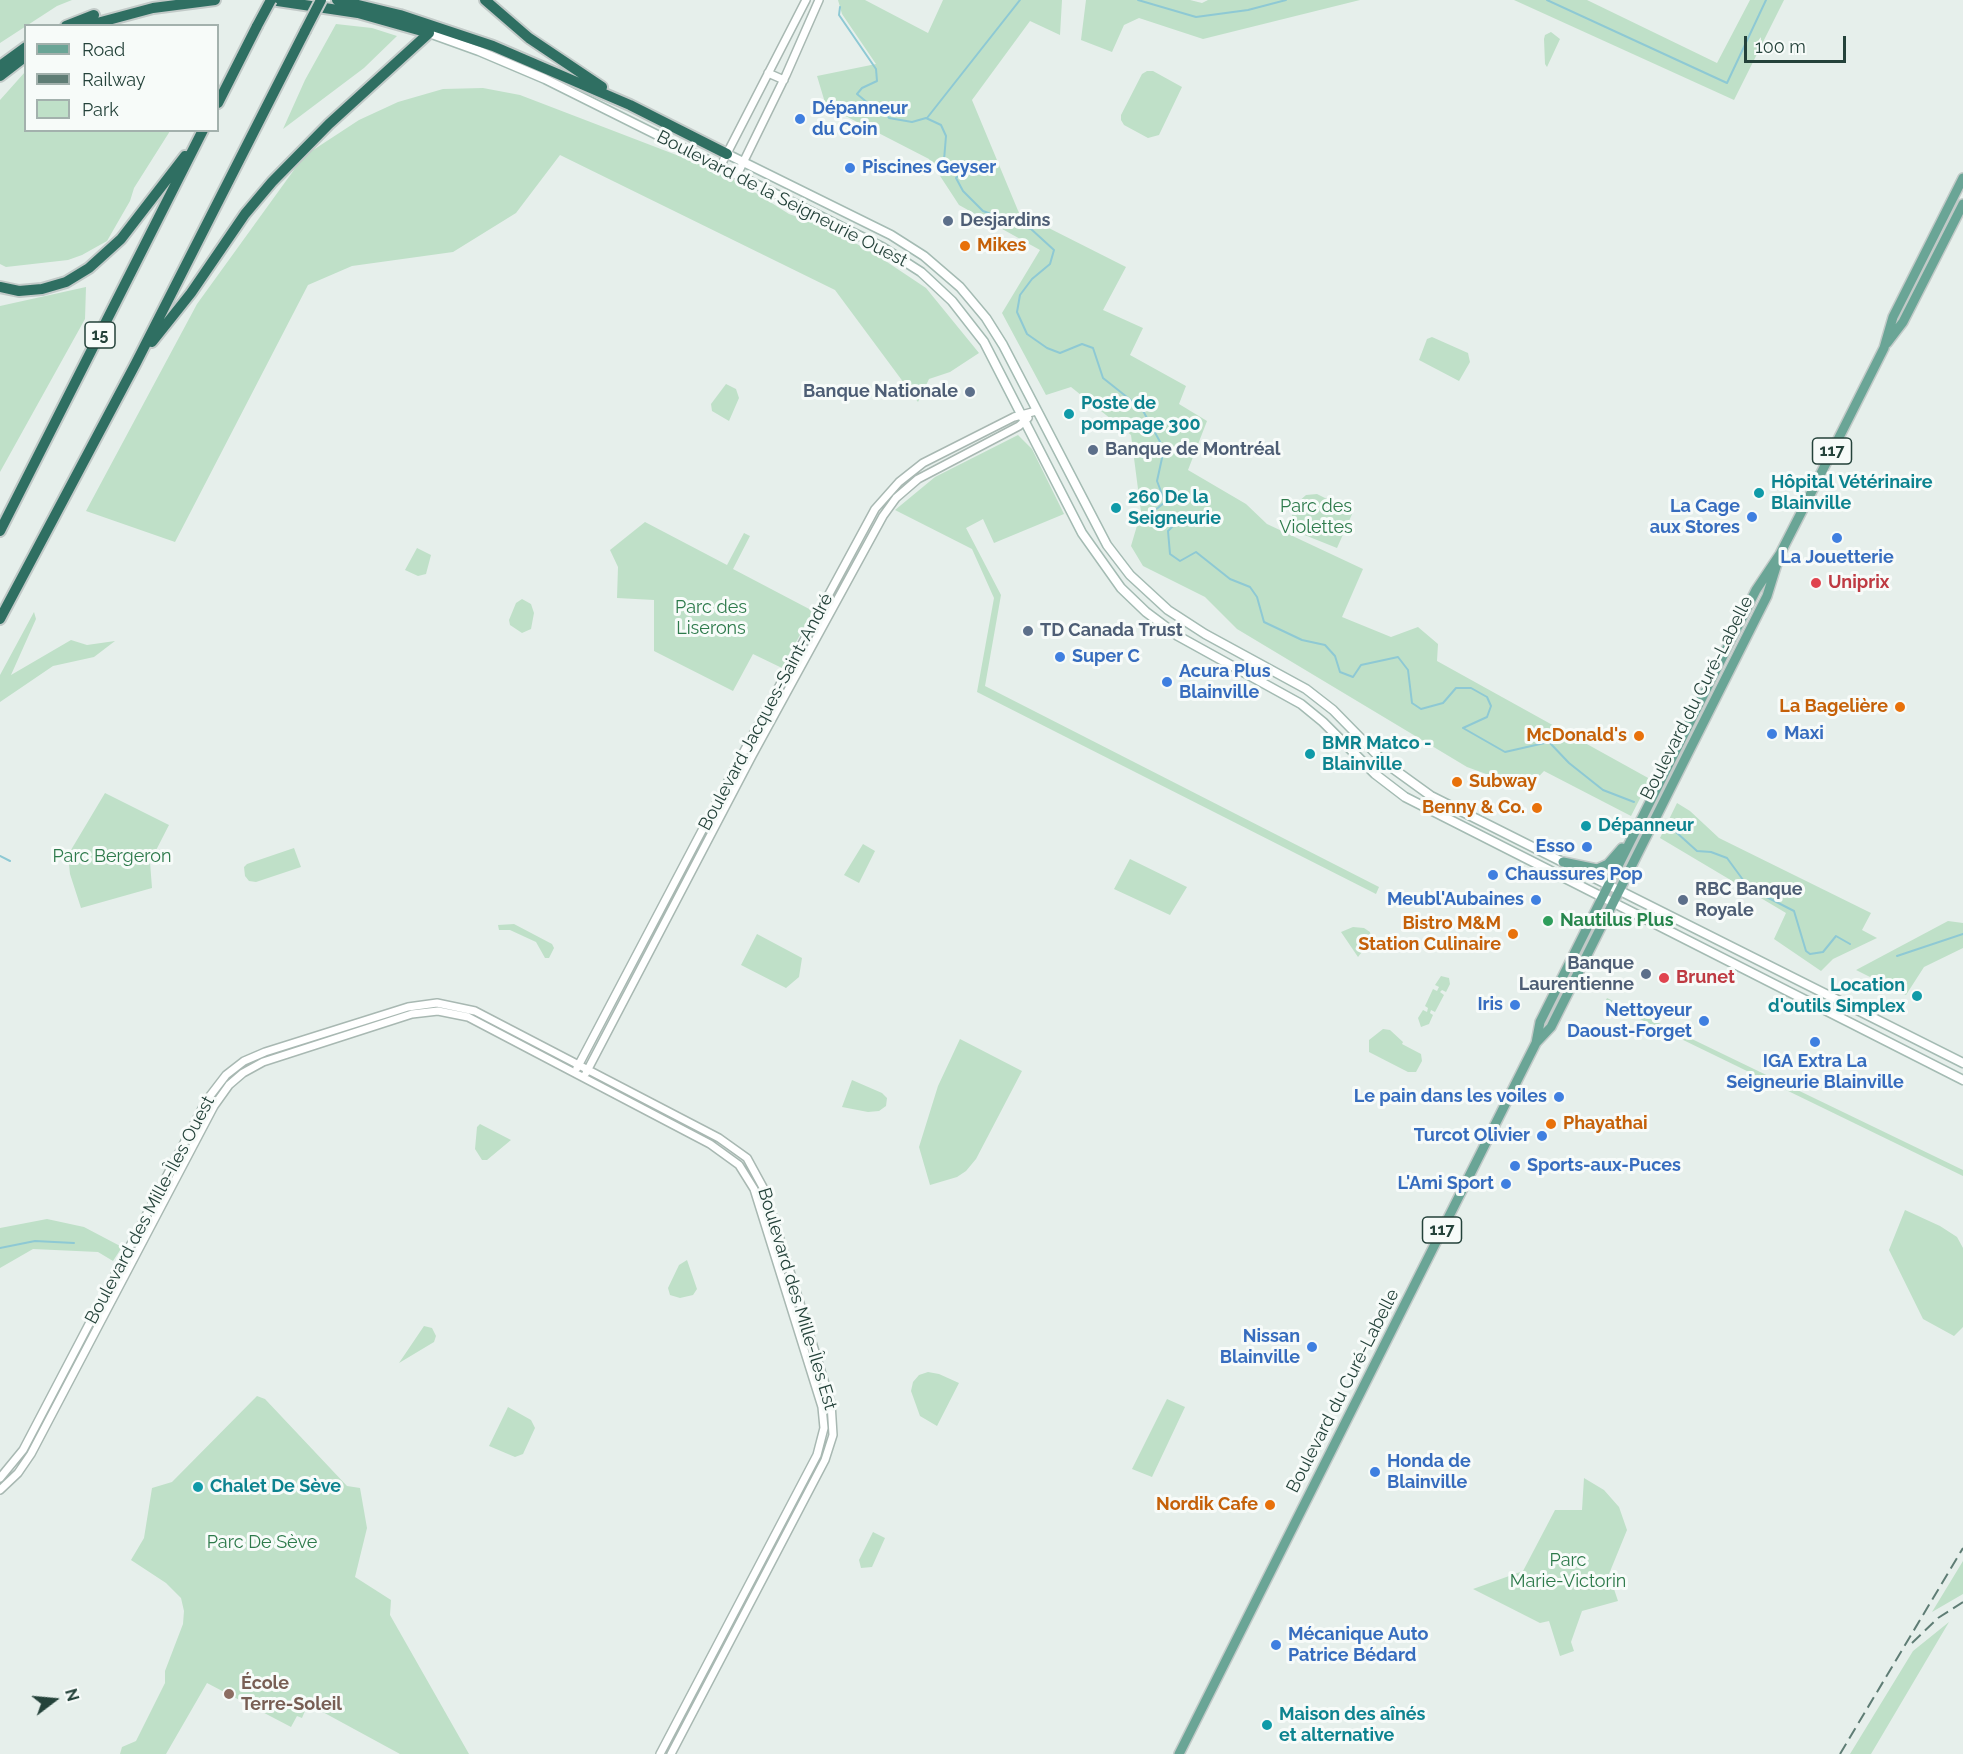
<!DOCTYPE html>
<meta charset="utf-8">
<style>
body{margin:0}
#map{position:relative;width:1963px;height:1754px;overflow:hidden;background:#e6efeb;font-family:Raleway,sans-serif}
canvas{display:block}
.legend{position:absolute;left:24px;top:24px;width:195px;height:108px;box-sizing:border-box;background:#f7fbf9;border:2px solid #a3b1ad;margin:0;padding:8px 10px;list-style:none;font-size:18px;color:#24423a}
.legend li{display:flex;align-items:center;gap:12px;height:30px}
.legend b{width:30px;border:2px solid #a3b1ad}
.north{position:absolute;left:24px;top:1670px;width:60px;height:60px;-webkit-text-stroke:4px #f7fbf9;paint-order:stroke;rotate:74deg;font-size:16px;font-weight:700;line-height:24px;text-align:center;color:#24423a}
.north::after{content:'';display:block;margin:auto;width:21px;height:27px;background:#24423a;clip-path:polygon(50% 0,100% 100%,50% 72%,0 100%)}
.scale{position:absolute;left:1744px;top:36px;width:102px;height:27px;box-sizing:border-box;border:3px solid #24423a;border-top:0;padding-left:8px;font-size:18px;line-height:21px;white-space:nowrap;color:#24423a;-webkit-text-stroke:4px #f7fbf9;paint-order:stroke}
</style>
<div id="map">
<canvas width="1963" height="1754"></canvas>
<ul class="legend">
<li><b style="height:8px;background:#6aa596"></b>Road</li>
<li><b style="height:8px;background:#5f7d75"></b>Railway</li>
<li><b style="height:16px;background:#bfe0c8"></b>Park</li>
</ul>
<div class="north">N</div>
<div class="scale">100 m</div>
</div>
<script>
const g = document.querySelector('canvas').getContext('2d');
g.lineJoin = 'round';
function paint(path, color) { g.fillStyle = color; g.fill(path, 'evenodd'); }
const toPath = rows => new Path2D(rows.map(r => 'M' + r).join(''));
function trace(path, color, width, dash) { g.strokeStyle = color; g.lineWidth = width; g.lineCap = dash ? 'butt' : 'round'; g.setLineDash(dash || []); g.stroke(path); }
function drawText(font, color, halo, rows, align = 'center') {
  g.font = font + ' Raleway,sans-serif'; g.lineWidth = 6; g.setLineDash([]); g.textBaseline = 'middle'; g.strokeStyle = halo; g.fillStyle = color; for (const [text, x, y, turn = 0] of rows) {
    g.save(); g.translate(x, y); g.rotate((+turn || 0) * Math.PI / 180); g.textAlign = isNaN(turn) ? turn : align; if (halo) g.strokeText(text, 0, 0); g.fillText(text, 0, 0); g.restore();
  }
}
const green = toPath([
 [0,0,72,0,57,6,0,43],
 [838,0,865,0,928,33,943,0,1062,0,1060,35,1030,21,972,100,1019,213,1126,267,1103,310,1143,328,1130,355,1186,386,1179,404,1207,421,1188,470,1246,504,1267,524,1363,569,1342,617,1391,637,1418,627,1438,644,1437,661,1650,779,1631,816,1544,771,1527,789,1467,767,1237,629,1205,597,1143,566,1131,546,1141,512,1131,435,1071,387,1046,395,1002,313,1040,250,959,205,929,159,826,106,817,76,876,64,842,14],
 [1086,0,1190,0,1202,3,1208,0,1360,0,1203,39,1139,18,1124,25,1112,52,1081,40],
 [1514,0,1587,0,1717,63,1750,0,1784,0,1734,100],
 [336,24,372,28,397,36,364,68,283,129,305,80],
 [1551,32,1560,39,1547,67,1545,64,1544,39,1545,35],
 [1147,71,1153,71,1182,87,1159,135,1148,138,1124,125,1121,120,1121,115,1142,74],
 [25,72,26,130,170,131,134,188,130,201,107,241,82,255,68,260,6,267,0,264,0,100],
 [483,88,520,95,726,174,789,214,824,226,875,254,926,288,979,353,950,372,929,379,918,402,835,290,560,155,516,213,453,252,352,266,308,285,175,542,86,511,197,304,304,156,359,120,398,102,443,89],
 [86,287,85,319,0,472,0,306],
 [1432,337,1468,353,1470,362,1459,381,1419,360,1427,339],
 [726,384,736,389,739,398,729,421,712,411,711,404],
 [1018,435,1032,449,1064,514,994,543,983,519,966,528,1001,595,985,686,1379,887,1376,894,977,692,994,598,972,549,895,510,935,477],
 [1317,494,1353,512,1337,548,1287,528,1297,503,1306,495],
 [645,522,727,565,744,533,750,536,733,569,813,611,782,668,753,654,733,691,654,651,654,600,617,598,618,567,610,550],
 [417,548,431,555,426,574,418,576,405,570],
 [522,599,531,604,534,613,531,629,522,633,510,625,509,620,516,603],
 [34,612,36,619,11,675,71,640,87,645,115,641,94,657,53,666,0,702,0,675],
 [105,793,169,825,150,862,152,888,81,908,70,874,68,855],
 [1677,803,1690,811,1719,838,1871,913,1862,930,1877,938,1833,959,1821,971,1774,939,1786,913,1660,838],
 [863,844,875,851,859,883,844,875],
 [294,848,301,867,256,882,249,881,245,876,244,867,247,864],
 [1130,859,1187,887,1170,915,1114,889],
 [1948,921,1963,923,1963,948,1924,967,1906,995,1856,970],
 [514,924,552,944,554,948,549,958,545,958,536,942,510,930,499,930,498,925],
 [1353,927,1364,928,1370,932,1371,940,1358,957,1341,932],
 [757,934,802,958,799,977,786,988,741,965],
 [1441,976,1449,978,1450,984,1446,992,1442,990,1440,992,1444,995,1435,1012,1431,1010,1430,1013,1433,1015,1429,1024,1421,1027,1418,1018,1423,1010,1427,1012,1428,1008,1425,1006,1433,989,1437,991,1439,987,1435,985],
 [1607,998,1963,1170,1963,1176,1605,1002],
 [1383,1029,1390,1030,1403,1042,1402,1044,1421,1054,1422,1061,1416,1072,1408,1072,1369,1052,1369,1040],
 [960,1039,1022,1071,976,1159,966,1171,957,1177,930,1185,919,1147,938,1086],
 [852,1080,882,1093,887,1098,886,1106,879,1111,868,1112,842,1107],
 [480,1124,511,1140,487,1160,482,1160,475,1149,477,1127],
 [1905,1210,1940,1226,1957,1237,1963,1248,1963,1327,1954,1336,1923,1319,1889,1250],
 [47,1219,84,1227,122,1247,113,1261,98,1252,33,1249,0,1268,0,1228],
 [687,1260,697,1289,693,1295,680,1298,670,1295,668,1288,679,1265],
 [424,1326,432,1328,436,1336,434,1342,399,1363],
 [928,1372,939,1374,959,1383,937,1426,920,1416,911,1391,913,1382,919,1375],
 [257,1396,265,1399,347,1486,360,1488,367,1528,355,1577,391,1600,390,1615,469,1754,400,1754,308,1704,302,1718,297,1716,291,1727,207,1683,166,1754,120,1754,122,1747,136,1741,165,1683,165,1671,183,1624,184,1611,181,1598,166,1583,131,1560,144,1538,152,1488,172,1482],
 [1167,1399,1185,1407,1152,1477,1132,1469],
 [508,1407,531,1420,535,1428,523,1454,515,1457,489,1446],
 [1584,1478,1604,1490,1619,1507,1627,1530,1609,1574,1618,1601,1582,1611,1571,1642,1574,1651,1560,1656,1549,1621,1540,1623,1473,1589,1523,1571,1555,1510,1582,1510],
 [873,1532,885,1538,872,1567,861,1568,859,1560],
 [1963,1561,1963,1594,1932,1612],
 [1949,1622,1871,1754,1850,1754,1913,1651]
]);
const stream = toPath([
 [1138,0,1196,17,1248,10,1286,0],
 [1547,0,1727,83,1766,0],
 [840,7,839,15,876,69,877,81,862,88,857,94,869,104,882,107,889,118,912,122,926,118,941,125,946,136,944,160,953,165,960,174,956,178,963,191,983,211,1031,229,1054,250,1050,264,1032,279,1020,295,1017,312,1027,334,1047,348,1060,353,1082,344,1093,348,1103,378,1142,409,1164,449,1157,481,1165,502,1154,511,1159,519,1178,521,1168,531,1170,554,1180,561,1196,552,1230,579,1250,587,1257,597,1264,622,1302,640,1325,645,1335,656,1340,672,1353,677,1361,665,1398,657,1408,670,1412,703,1421,709,1443,703,1456,688,1471,688,1487,697,1491,706,1487,717,1463,728,1505,752,1549,742,1569,763,1603,790,1634,802],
 [927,118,1020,0],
 [1666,823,1697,851,1711,852,1727,858,1749,888,1794,911,1806,951,1810,954,1823,952,1836,936,1850,944],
 [0,856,10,861],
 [1897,956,1963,934],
 [0,1248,35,1241,74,1243]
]);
const tertiary = toPath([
 [768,73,784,80],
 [720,167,806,0],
 [737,175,786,75,819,0],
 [577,1068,737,764,875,509,899,482,923,463,1014,417,1036,411],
 [586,1073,752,756,883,516,896,498,918,479,1019,426,1028,418],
 [0,1478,23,1450,206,1101,226,1075,244,1061,265,1052,408,1007,437,1003,475,1011,719,1138,747,1158,765,1191,831,1403,833,1435,825,1460,671,1754],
 [0,1490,18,1473,31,1454,214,1106,229,1085,243,1073,263,1062,412,1014,438,1011,468,1017,710,1144,739,1165,754,1189,822,1407,824,1428,817,1455,660,1754]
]);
const secondary = toPath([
 [429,33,479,51,545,79,882,247,921,272,952,301,984,342,1082,533,1121,588,1146,612,1178,636,1301,704,1323,722,1375,774,1405,797,1963,1080],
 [727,154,891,235,924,256,960,287,986,318,1003,345,1107,545,1130,575,1168,610,1205,634,1306,689,1333,710,1384,762,1431,796,1963,1063]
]);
const primary = toPath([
 [1887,343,1903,322,1963,204],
 [1563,862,1597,869,1608,864,1622,848],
 [1536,1043,1540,1022,1756,590,1780,554,1803,509,1884,348,1893,317,1963,178],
 [1179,1754,1536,1043,1551,1027,1686,757,1767,596,1780,554]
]);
const motorway = toPath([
 [271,0,358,13,429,33],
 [337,0,400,15,493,46,630,105,727,154],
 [485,0,529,38,602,87],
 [66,26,94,15],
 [86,26,153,8,215,0],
 [0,66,26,47],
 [0,76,26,56],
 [218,103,257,26],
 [0,287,19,291,42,289,66,282,89,268,121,239,185,156],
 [152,342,191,293,245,214,272,182,329,124,429,33],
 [0,531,203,130],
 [0,619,136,363,305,31]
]);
const rail = toPath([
 [1912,1643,1938,1618,1963,1602],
 [1840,1754,1963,1548]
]);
const motorwayBridge = toPath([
 [257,26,271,0],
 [305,31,321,0]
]);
const markers = [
 [800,119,6,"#3f7fe0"],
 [850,168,6,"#3f7fe0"],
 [948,221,6,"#5c6f8a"],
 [965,246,6,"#e8710a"],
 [970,392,6,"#5c6f8a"],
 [1069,414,6,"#0f9aa8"],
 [1093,450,6,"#5c6f8a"],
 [1759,493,6,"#0f9aa8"],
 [1116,508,6,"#0f9aa8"],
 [1752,517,6,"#3f7fe0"],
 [1837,538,6,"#3f7fe0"],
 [1816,583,6,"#e0444e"],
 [1028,631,6,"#5c6f8a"],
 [1060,657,6,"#3f7fe0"],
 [1167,682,6,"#3f7fe0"],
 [1900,707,6,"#e8710a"],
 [1772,734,6,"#3f7fe0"],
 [1639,736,6,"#e8710a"],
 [1310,754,6,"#0f9aa8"],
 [1457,782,6,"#e8710a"],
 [1537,808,6,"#e8710a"],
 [1586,826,6,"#0f9aa8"],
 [1587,847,6,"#3f7fe0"],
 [1493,875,6,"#3f7fe0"],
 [1536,900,6,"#3f7fe0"],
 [1683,900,6,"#5c6f8a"],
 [1548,921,6,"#2e9e5b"],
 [1513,934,6,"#e8710a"],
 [1646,974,6,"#5c6f8a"],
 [1664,978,6,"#e0444e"],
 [1917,996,6,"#0f9aa8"],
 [1515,1005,6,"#3f7fe0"],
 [1704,1021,6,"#3f7fe0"],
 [1815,1042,6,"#3f7fe0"],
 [1559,1097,6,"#3f7fe0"],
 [1551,1124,6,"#e8710a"],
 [1542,1136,6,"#3f7fe0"],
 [1515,1166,6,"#3f7fe0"],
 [1506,1184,6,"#3f7fe0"],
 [1312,1347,6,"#3f7fe0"],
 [1375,1472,6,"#3f7fe0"],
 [198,1487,6,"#0f9aa8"],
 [1270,1505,6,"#e8710a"],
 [1276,1645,6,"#3f7fe0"],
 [229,1694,6,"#8d6e63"],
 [1267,1725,6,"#0f9aa8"]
];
const shields = [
 [100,335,30],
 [1832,451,39],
 [1442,1230,39]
];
const shieldNames = [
 ["15",100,335],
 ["117",1832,451],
 ["117",1442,1230]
];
const shopNames = [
 ["Dépanneur",812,109],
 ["du Coin",812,130],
 ["Piscines Geyser",862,168],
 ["La Cage",1740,507,"right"],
 ["aux Stores",1740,528,"right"],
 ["La Jouetterie",1837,558,"center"],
 ["Super C",1072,657],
 ["Acura Plus",1179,672],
 ["Blainville",1179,693],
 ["Maxi",1784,734],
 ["Esso",1575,847,"right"],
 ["Chaussures Pop",1505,875],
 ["Meubl'Aubaines",1524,900,"right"],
 ["Iris",1503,1005,"right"],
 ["Nettoyeur",1692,1011,"right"],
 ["Daoust-Forget",1692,1032,"right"],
 ["IGA Extra La",1815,1062,"center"],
 ["Seigneurie Blainville",1815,1083,"center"],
 ["Le pain dans les voiles",1547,1097,"right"],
 ["Turcot Olivier",1530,1136,"right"],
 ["Sports-aux-Puces",1527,1166],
 ["L'Ami Sport",1494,1184,"right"],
 ["Nissan",1300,1337,"right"],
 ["Blainville",1300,1358,"right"],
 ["Honda de",1387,1462],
 ["Blainville",1387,1483],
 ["Mécanique Auto",1288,1635],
 ["Patrice Bédard",1288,1656]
];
const streetNames = [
 ["Boulevard de la Seigneurie Ouest",782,199,27],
 ["Boulevard du Curé-Labelle",1697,698,-63],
 ["Boulevard Jacques-Saint-André",766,712,-62],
 ["Boulevard des Mille-Îles Ouest",150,1210,-62],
 ["Boulevard des Mille-Îles Est",797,1299,73],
 ["Boulevard du Curé-Labelle",1343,1391,-63]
];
const serviceNames = [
 ["Desjardins",960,221],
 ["Banque Nationale",958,392,"right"],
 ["Banque de Montréal",1105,450],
 ["TD Canada Trust",1040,631],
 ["RBC Banque",1695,890],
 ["Royale",1695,911],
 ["Banque",1634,964,"right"],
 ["Laurentienne",1634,985,"right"]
];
const foodNames = [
 ["Mikes",977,246,"left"],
 ["La Bagelière",1888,707],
 ["McDonald's",1627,736],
 ["Subway",1469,782,"left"],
 ["Benny & Co.",1525,808],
 ["Bistro M&M",1501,924],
 ["Station Culinaire",1501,945],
 ["Phayathai",1563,1124,"left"],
 ["Nordik Cafe",1258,1505]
];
const cultureNames = [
 ["Poste de",1081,404],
 ["pompage 300",1081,425],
 ["Hôpital Vétérinaire",1771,483],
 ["Blainville",1771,504],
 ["260 De la",1128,498],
 ["Seigneurie",1128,519],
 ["BMR Matco -",1322,744],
 ["Blainville",1322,765],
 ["Dépanneur",1598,826],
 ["Location",1905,986,"right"],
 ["d'outils Simplex",1905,1007,"right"],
 ["Chalet De Sève",210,1487],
 ["Maison des aînés",1279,1715],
 ["et alternative",1279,1736]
];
const parkNames = [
 ["Parc des",1316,507],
 ["Violettes",1316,528],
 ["Parc des",711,608],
 ["Liserons",711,629],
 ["Parc Bergeron",112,857],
 ["Parc De Sève",262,1543],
 ["Parc",1568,1561],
 ["Marie-Victorin",1568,1582]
];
const healthNames = [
 ["Uniprix",1828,583],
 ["Brunet",1676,978]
];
const leisureNames = [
 ["Nautilus Plus",1560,921]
];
const educationNames = [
 ["École",241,1684],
 ["Terre-Soleil",241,1705]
];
paint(green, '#bfe0c8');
trace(stream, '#8ec9d4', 2);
trace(tertiary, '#a8b8b2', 10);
trace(secondary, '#a4bbb3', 11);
trace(primary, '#c2cac8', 12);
trace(motorway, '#c2cac8', 14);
trace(tertiary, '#fff', 7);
trace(secondary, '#fff', 8);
trace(primary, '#6aa596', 9);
trace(motorway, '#2f6f62', 10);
trace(rail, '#5f7d75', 2, [12, 6]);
trace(motorwayBridge, '#c2cac8', 14, []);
trace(motorwayBridge, '#2f6f62', 10);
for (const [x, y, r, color] of markers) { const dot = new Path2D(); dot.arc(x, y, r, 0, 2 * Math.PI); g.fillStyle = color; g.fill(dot); trace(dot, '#f7fbf9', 2); }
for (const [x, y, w] of shields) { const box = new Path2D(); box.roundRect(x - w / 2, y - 13, w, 26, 4.5); g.fillStyle = '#f7fbf9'; g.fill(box); trace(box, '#24423a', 1.5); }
drawText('bold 16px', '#24423a', null, shieldNames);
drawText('bold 18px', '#366cbe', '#f7fbf9', shopNames, 'left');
drawText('18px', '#24423a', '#f7fbf9', streetNames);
drawText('bold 18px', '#4e5e75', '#f7fbf9', serviceNames, 'left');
drawText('bold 18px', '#c56008', '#f7fbf9', foodNames, 'right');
drawText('bold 18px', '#0d838f', '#f7fbf9', cultureNames, 'left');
drawText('18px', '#2d7a4b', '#f7fbf9', parkNames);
drawText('bold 18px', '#be3a42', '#f7fbf9', healthNames, 'left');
drawText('bold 18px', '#27864d', '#f7fbf9', leisureNames, 'left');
drawText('bold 18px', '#785e54', '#f7fbf9', educationNames, 'left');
</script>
